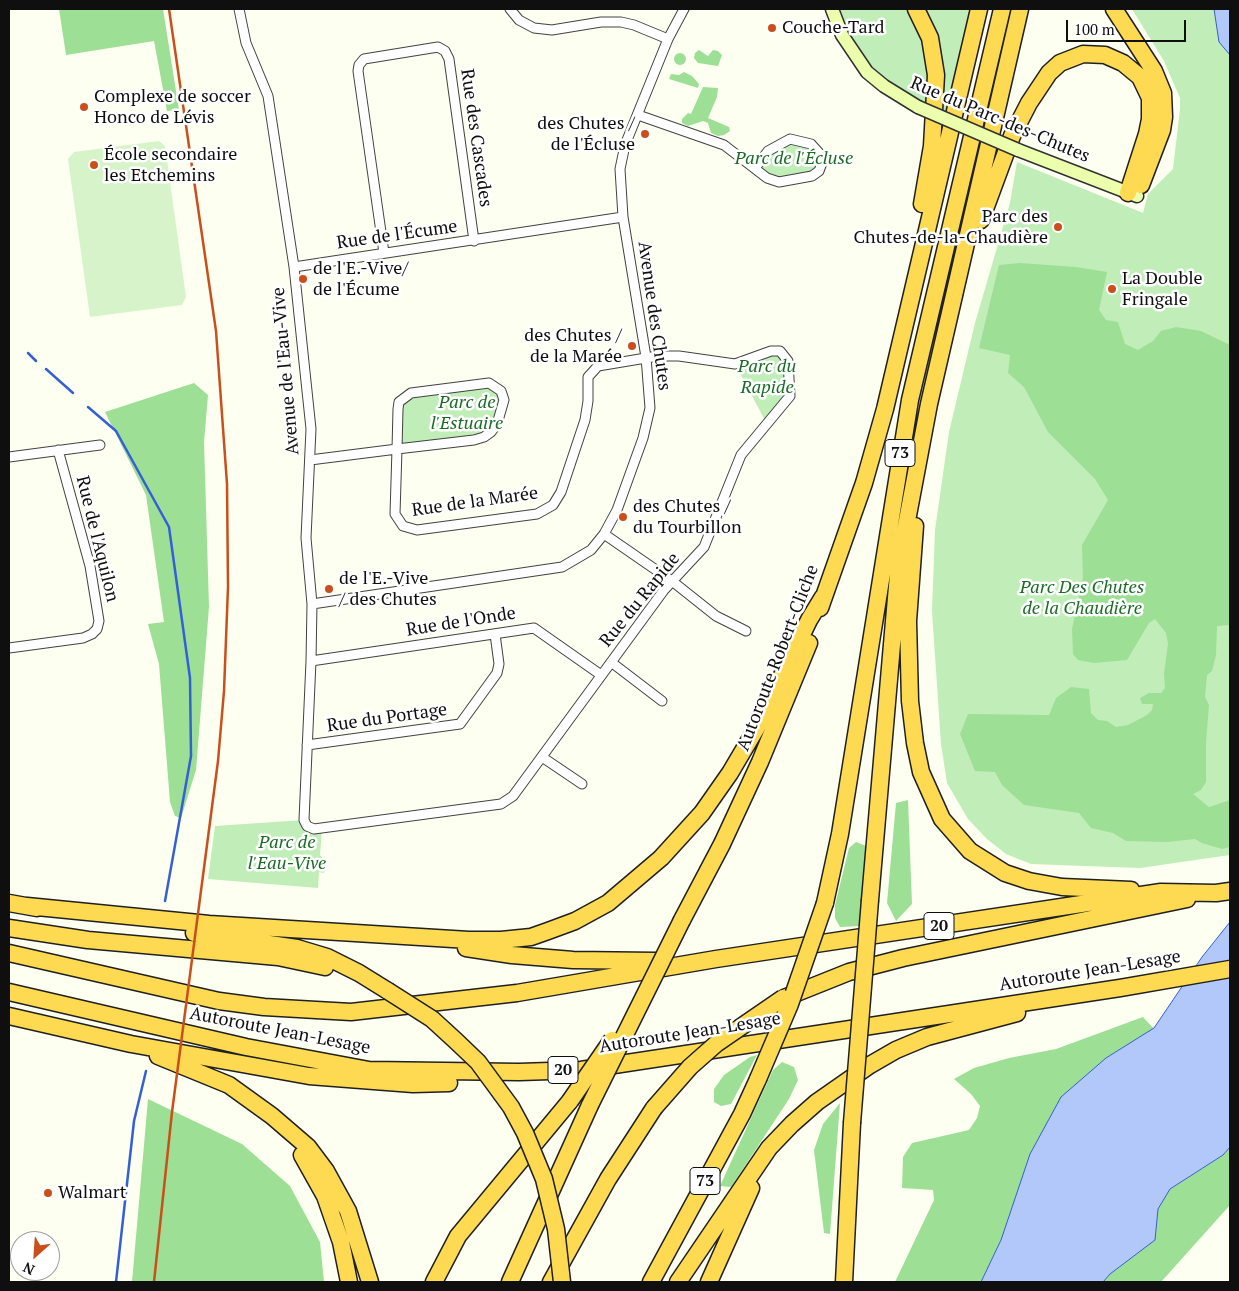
<!DOCTYPE html>
<meta charset="utf-8">
<style>
body{margin:0}
#map{position:relative;width:1239px;height:1291px;overflow:hidden;background:#fdfff1;font-family:"PT Serif",serif}
canvas{display:block}
.frame{position:absolute;inset:0;border:10px solid #0f0f0f;pointer-events:none}
.north{position:absolute;left:10px;top:1231px;width:50px;height:50px;box-sizing:border-box;background:#fff;border:1px solid #9f9f9f;border-radius:50%;rotate:206deg;font-size:14px;font-weight:700;line-height:20px;text-align:center;color:#0f0f0f}
.north::after{content:'';display:block;margin:auto;width:18px;height:22px;background:#ca4f1d;clip-path:polygon(50% 0,100% 100%,50% 72%,0 100%)}
.scale{position:absolute;left:1066px;top:20px;width:120px;height:22px;box-sizing:border-box;border:2px solid #0f0f0f;border-top:0;padding-left:6px;font-size:15px;line-height:18px;white-space:nowrap;color:#0f0f0f;-webkit-text-stroke:4px #fff;paint-order:stroke}
</style>
<div id="map">
<canvas width="1239" height="1291"></canvas>
<div class="frame"></div>
<div class="north">N</div>
<div class="scale">100 m</div>
</div>
<script>
const g = document.querySelector('canvas').getContext('2d');
g.lineJoin = 'round';
function paint(path, color) { g.fillStyle = color; g.fill(path, 'evenodd'); }
const toPath = rows => new Path2D(rows.map(r => 'M' + r).join(''));
function trace(path, color, width, dash) { g.strokeStyle = color; g.lineWidth = width; g.lineCap = dash ? 'butt' : 'round'; g.setLineDash(dash || []); g.stroke(path); }
function drawText(font, color, halo, rows, align = 'center') {
  g.font = font + ' "PT Serif",serif'; g.lineWidth = 5; g.setLineDash([]); g.textBaseline = 'middle'; g.strokeStyle = halo; g.fillStyle = color; for (const [text, x, y, turn = 0] of rows) {
    g.save(); g.translate(x, y); g.rotate((+turn || 0) * Math.PI / 180); g.textAlign = isNaN(turn) ? turn : align; if (halo) g.strokeText(text, 0, 0); g.fillText(text, 0, 0); g.restore();
  }
}
const green = toPath([
 [835,9,979,9,953,122,867,72],
 [1132,9,1230,9,1230,855,1140,868,1031,864,1006,854,987,839,968,819,947,783,941,744,932,611,935,530,949,432,975,323,1010,203,1017,162,1143,213,1148,194,1173,169,1180,109,1180,98,1164,61],
 [790,139,818,150,818,171,779,182,755,168,768,151],
 [771,351,785,355,791,389,767,424,735,364],
 [489,383,501,391,502,415,484,437,397,449,404,396],
 [304,820,322,828,320,855,327,863,324,873,319,872,318,888,208,879,215,826]
]);
const forest = toPath([
 [59,9,163,9,179,110,167,111,154,41,66,55],
 [699,50,708,56,713,50,718,51,722,55,718,66,698,63,694,58,695,53],
 '674 59a6 6 0 1 1 12 0a6 6 0 1 1-12 0Z',
 [684,72,692,76,699,84,698,88,669,79,671,74,679,75],
 [703,87,718,88,717,97,708,118,729,127,730,131,724,135,718,136,711,133,708,123,703,121,688,126,682,123,682,119,688,113,691,114],
 [1020,263,1076,267,1107,272,1099,310,1106,320,1118,322,1125,344,1138,350,1153,341,1161,331,1176,327,1201,331,1230,345,1230,638,1229,625,1217,626,1216,655,1212,671,1207,675,1205,697,1209,705,1206,742,1206,782,1201,790,1193,794,1209,807,1230,800,1230,847,1222,849,1202,843,1195,839,1167,842,1126,841,1113,833,1091,828,1079,813,1024,805,1002,785,995,772,975,771,960,734,968,714,1049,715,1056,698,1071,687,1089,689,1091,713,1098,720,1107,721,1116,727,1128,725,1147,715,1152,710,1153,704,1142,704,1140,698,1149,693,1161,693,1165,688,1164,674,1168,643,1166,633,1155,619,1149,623,1127,660,1094,663,1078,660,1073,654,1072,629,1083,578,1082,545,1108,500,1095,479,1048,432,1024,387,1008,373,1010,355,979,348,999,265],
 [194,383,208,395,204,442,209,607,196,770,181,818,175,816,170,802,159,664,148,624,164,622,146,495,105,412],
 [908,800,912,904,896,921,887,903,896,803],
 [856,842,866,846,860,926,840,927,835,918,835,905,849,848],
 [1143,1017,1154,1029,1106,1058,1001,1240,981,1282,895,1282,934,1200,933,1190,902,1188,903,1157,912,1143,969,1130,977,1118,980,1106,971,1094,954,1079,974,1068,1009,1058,1056,1049],
 [757,1055,731,1104,721,1106,714,1102,714,1089,724,1075,750,1057],
 [782,1062,794,1067,798,1080,789,1099,731,1187,720,1186,773,1070],
 [148,1099,242,1144,290,1186,320,1242,324,1282,132,1282],
 [840,1103,830,1234,824,1233,814,1150,823,1124],
 [1230,1147,1230,1205,1161,1282,1103,1282,1156,1218,1158,1208,1170,1189,1223,1155]
]);
const pitch = toPath([
 [159,141,165,146,186,297,182,305,90,317,68,159,74,152]
]);
const water = toPath([
 [1214,9,1230,9,1230,55,1219,42,1214,9],
 [1230,922,1230,1147,1223,1155,1170,1189,1158,1209,1155,1240,1110,1274,1103,1282,981,1282,1001,1240,1030,1154,1061,1097,1106,1058,1154,1028,1202,957,1230,922]
]);
const stream = toPath([
 [28,353,36,361],
 [46,369,73,393],
 [88,407,116,431,169,527,190,678,191,756,165,901],
 [116,1282,134,1121,146,1071]
]);
const street = toPath([
 [239,9,246,43,268,96,294,267,311,429,306,538,312,604,311,661,304,820,307,826,314,829,501,804,513,796,664,590,704,547,741,455,790,396,788,361,780,351,771,351,735,364,679,356,658,356,598,366,588,377,588,401,585,420,561,492,553,505,537,514,417,530,403,526,395,514,397,449,398,409,399,402,411,393,489,383,501,391,504,400,497,424,491,432,484,437,474,440,397,449,310,460],
 [510,9,519,20,534,28,552,30,601,22,621,22,634,25,668,39],
 [638,115,724,145,767,178,779,182,812,176,819,171,822,163,821,155,811,144,790,139,768,151,755,168],
 [384,253,358,71,359,65,364,59,438,47,445,51,449,59,474,241],
 [294,267,623,217],
 [9,457,100,445],
 [604,534,672,581,716,616,746,631],
 [312,604,562,567,591,550,604,534,617,510,643,438,650,408,646,357,623,217,620,169,625,145,668,39,684,9],
 [9,648,83,638,92,634,97,629,99,621,90,566,58,450],
 [311,661,534,628,601,675],
 [611,662,662,701],
 [307,745,460,724,497,673,499,664,495,634],
 [542,757,582,784]
]);
const secondary = toPath([
 [832,9,842,35,867,72,884,86,918,107],
 [1018,150,1137,196]
]);
const highway = toPath([
 [916,9,930,38,936,75,932,146,922,204],
 [1114,9,1154,71,1163,93,1164,117,1162,130,1141,185],
 [981,220,1012,136,1029,103,1049,73,1060,63,1083,54,1105,55,1123,63,1140,77,1150,98,1150,119,1147,134,1128,193],
 [915,526,908,621,910,701,915,743,921,772,942,819,970,851,1005,873,1029,881,1062,887,1131,890],
 [820,608,864,483,885,409,979,9],
 [870,900,899,563,929,404,1020,9],
 [9,903,37,908],
 [825,903,840,834,910,400,1002,9],
 [27,906,209,924,469,940,501,940,531,937,548,931,575,921,608,903,661,858,702,813,730,773,756,729,809,620,823,597],
 [682,920,722,844,760,762,809,643],
 [9,928,88,940,278,957,325,967],
 [194,933,297,948,327,957,359,973,388,991],
 [466,948,512,955,573,960,656,961],
 [9,953,219,1001,264,1007,351,1012,517,993,716,959,1161,892,1216,893,1230,891],
 [9,992,246,1047,369,1070,519,1072,581,1070,1120,988,1230,969],
 [784,998,849,972,903,958,1187,899],
 [9,1016,131,1044,309,1076,413,1084,449,1083],
 [158,1056,229,1085,272,1116,308,1147,326,1171,348,1211,370,1282],
 [302,1155,325,1196,341,1242,349,1282],
 [434,1282,458,1236,570,1101],
 [510,1282,590,1105],
 [551,1282,608,1179,654,1108],
 [651,1282,742,1114,758,1079],
 [678,1282,769,1148,792,1124,817,1102,870,1065,896,1050,927,1037,1017,1013],
 [709,1282,751,1188],
 [844,1282,852,1123]
]);
const rail = toPath([
 [154,1282,172,1112,218,761,224,691,228,587,227,484,216,331,169,9]
]);
const secondaryBridge = toPath([
 [918,107,1018,150]
]);
const highwayBridge = toPath([
 [388,991,432,1019,456,1041,478,1062,511,1107,525,1133,544,1179,556,1229,562,1282],
 [758,1079,790,1004,825,903],
 [570,1101,612,1040],
 [590,1105,682,920],
 [654,1108,690,1067,716,1044,783,998],
 [852,1123,870,900]
]);
const markers = [
 [772,28,5,"#ca4f1d"],
 [84,107,5,"#ca4f1d"],
 [645,134,5,"#ca4f1d"],
 [94,165,5,"#ca4f1d"],
 [1058,227,5,"#ca4f1d"],
 [303,279,5,"#ca4f1d"],
 [1112,289,5,"#ca4f1d"],
 [632,346,5,"#ca4f1d"],
 [623,517,5,"#ca4f1d"],
 [329,589,5,"#ca4f1d"],
 [48,1193,5,"#ca4f1d"]
];
const shields = [
 [900,453,30],
 [939,926,30],
 [563,1070,30],
 [705,1181,30]
];
const shieldNames = [
 ["73",900,453],
 ["20",939,926],
 ["20",563,1070],
 ["73",705,1181]
];
const poiNames = [
 ["Couche-Tard",782,28],
 ["Complexe de soccer",94,97],
 ["Honco de Lévis",94,118],
 ["des Chutes /",635,124,"right"],
 ["de l'Écluse",635,145,"right"],
 ["École secondaire",104,155],
 ["les Etchemins",104,176],
 ["Parc des",1048,217,"right"],
 ["Chutes-de-la-Chaudière",1048,238,"right"],
 ["de l'E.-Vive/",313,269],
 ["de l'Écume",313,290],
 ["La Double",1122,279],
 ["Fringale",1122,300],
 ["des Chutes /",622,336,"right"],
 ["de la Marée",622,357,"right"],
 ["des Chutes /",633,507],
 ["du Tourbillon",633,528],
 ["de l'E.-Vive",339,579],
 ["/ des Chutes",339,600],
 ["Walmart",58,1193]
];
const streetNames = [
 ["Rue du Parc-des-Chutes",1000,120,23],
 ["Rue des Cascades",476,138,82],
 ["Rue de l'Écume",397,235,-8],
 ["Avenue des Chutes",654,316,82],
 ["Avenue de l'Eau-Vive",286,371,-95],
 ["Rue de la Marée",475,502,-8],
 ["Rue de l'Aquilon",97,539,76],
 ["Rue du Rapide",640,600,-51],
 ["Rue de l'Onde",461,622,-9],
 ["Autoroute Robert-Cliche",778,658,-69],
 ["Rue du Portage",387,718,-8],
 ["Autoroute Jean-Lesage",1090,971,-9],
 ["Autoroute Jean-Lesage",280,1031,11],
 ["Autoroute Jean-Lesage",690,1033,-9]
];
const parkNames = [
 ["Parc de l'Écluse",794,159],
 ["Parc du",767,367],
 ["Rapide",767,388],
 ["Parc de",467,403],
 ["l'Estuaire",467,424],
 ["Parc Des Chutes",1082,588],
 ["de la Chaudière",1082,609],
 ["Parc de",287,843],
 ["l'Eau-Vive",287,864]
];
paint(green, '#c1edb8');
paint(forest, '#9edf96');
paint(pitch, '#d7f3ca');
paint(water, '#b2c7fa');
trace(water, '#345fd6', 1);
trace(stream, '#345fd6', 2.5);
trace(street, '#424242', 11);
trace(secondary, '#313131', 15);
trace(highway, '#202020', 19);
trace(street, '#fff', 9);
trace(secondary, '#ecffac', 12);
trace(highway, '#fdda51', 16);
trace(rail, '#ca4f1d', 2.5);
trace(secondaryBridge, '#313131', 15, []);
trace(highwayBridge, '#202020', 19, []);
trace(secondaryBridge, '#ecffac', 12);
trace(highwayBridge, '#fdda51', 16);
for (const [x, y, r, color] of markers) { const dot = new Path2D(); dot.arc(x, y, r, 0, 2 * Math.PI); g.fillStyle = color; g.fill(dot); trace(dot, '#fff', 2); }
for (const [x, y, w] of shields) { const box = new Path2D(); box.roundRect(x - w / 2, y - 13.5, w, 27, 4); g.fillStyle = '#fff'; g.fill(box); trace(box, '#0f0f0f', 1); }
drawText('bold 16px', '#0f0f0f', null, shieldNames);
drawText('18px', '#0f0f0f', '#fff', poiNames, 'left');
drawText('18px', '#0f0f0f', '#fff', streetNames);
drawText('italic 18px', '#1a6c25', '#fff', parkNames);
</script>
